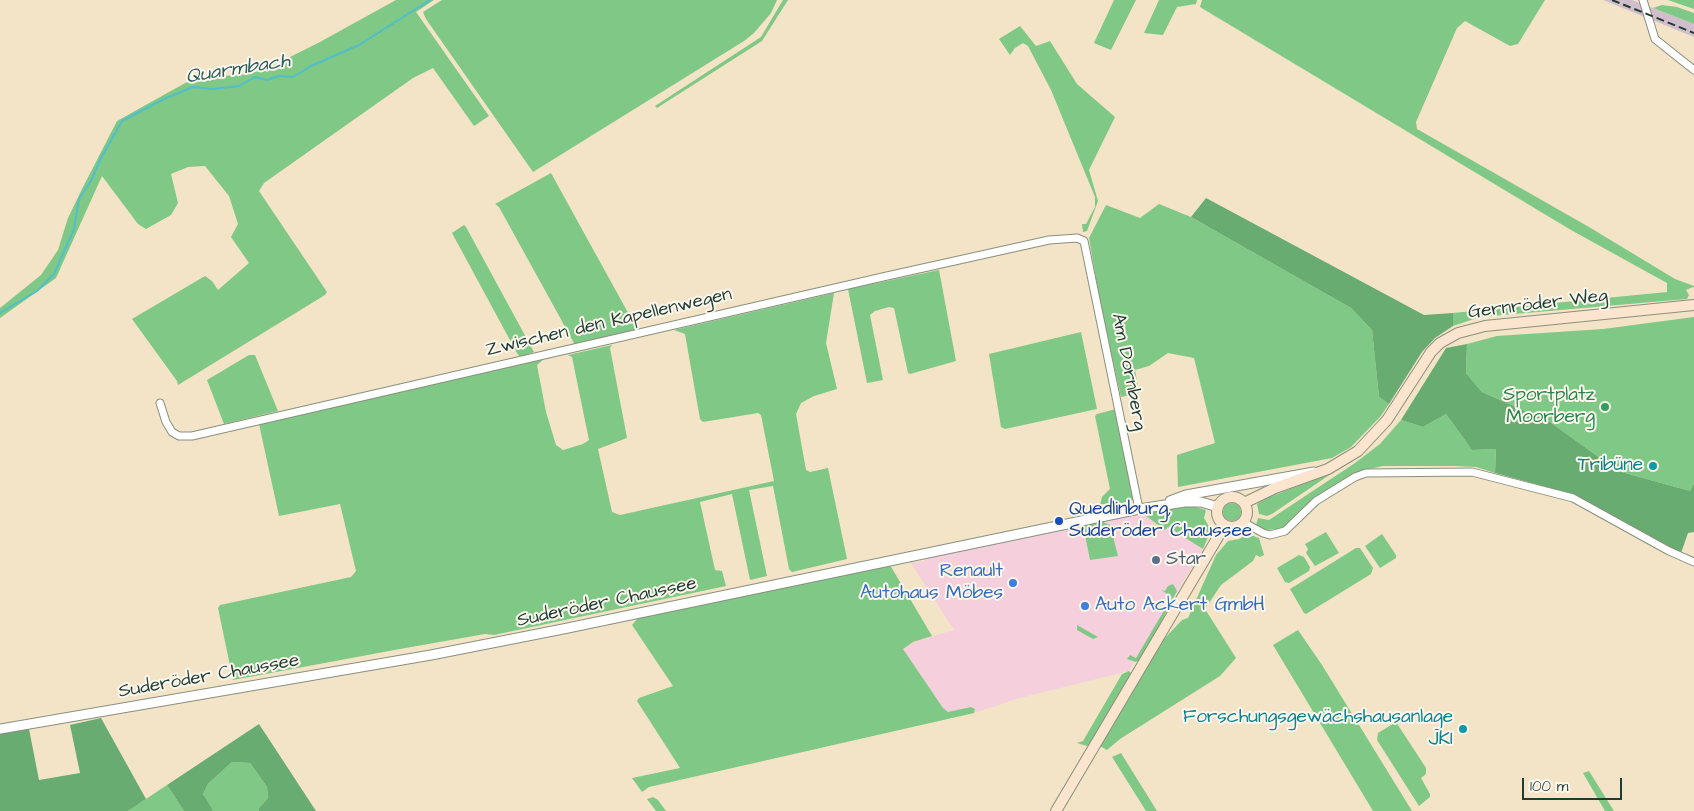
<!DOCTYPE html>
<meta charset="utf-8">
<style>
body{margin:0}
#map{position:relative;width:1694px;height:811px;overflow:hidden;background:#f3e3c7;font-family:"Architects Daughter",sans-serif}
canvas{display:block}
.scale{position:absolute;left:1522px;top:778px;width:100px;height:22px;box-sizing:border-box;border:2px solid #1f3d34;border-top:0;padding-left:6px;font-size:15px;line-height:18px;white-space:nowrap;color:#1f3d34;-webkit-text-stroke:4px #fbf7ec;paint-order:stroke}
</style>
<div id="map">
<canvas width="1694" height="811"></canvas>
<div class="scale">100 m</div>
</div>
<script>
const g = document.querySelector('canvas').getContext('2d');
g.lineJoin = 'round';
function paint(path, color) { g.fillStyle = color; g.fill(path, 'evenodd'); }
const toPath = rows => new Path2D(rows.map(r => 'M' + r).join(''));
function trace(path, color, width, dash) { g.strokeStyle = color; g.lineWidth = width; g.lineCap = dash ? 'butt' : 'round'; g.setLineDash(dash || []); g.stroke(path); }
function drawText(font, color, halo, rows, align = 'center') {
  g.font = font + ' "Architects Daughter",sans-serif'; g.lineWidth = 4; g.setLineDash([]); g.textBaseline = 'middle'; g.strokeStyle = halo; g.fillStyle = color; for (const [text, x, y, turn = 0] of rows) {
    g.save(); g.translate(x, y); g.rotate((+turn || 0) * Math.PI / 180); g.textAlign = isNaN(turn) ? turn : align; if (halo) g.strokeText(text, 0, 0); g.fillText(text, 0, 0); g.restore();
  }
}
const built = toPath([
 [1142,513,1165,530,1168,527,1203,549,1129,671,1016,699,974,713,975,709,971,707,948,713,943,708,903,649,913,642,954,630,909,560,916,563,926,560,928,556]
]);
const industrial = toPath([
 [1603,0,1632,0,1694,24,1694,37]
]);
const green = toPath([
 [396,0,434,0,416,12,489,116,474,126,433,68,413,78,264,183,259,191,327,292,325,295,178,385,177,381,132,319,205,276,212,281,218,290,249,263,231,237,238,224,229,196,205,166,188,167,171,174,178,203,171,215,146,229,138,224,102,176,56,278,0,318,0,308,41,275,58,250,68,218,82,189,117,121,196,77,240,75,264,70,320,42],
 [442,0,777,0,771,13,754,33,744,41,533,172,426,19,423,12],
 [783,0,788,0,762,41,660,106,657,108,655,106,761,37],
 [1114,0,1136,0,1111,50,1094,43],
 [1159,0,1197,0,1196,4,1177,7,1163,35,1144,33],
 [1202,0,1545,0,1518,44,1510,46,1465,21,1457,28,1416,122,1417,129,1589,227,1675,279,1694,286,1694,288,1693,287,1686,290,1689,295,1687,299,1480,317,1453,326,1453,313,1667,292,1667,283,1571,230,1200,7],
 [1668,0,1694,0,1694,9],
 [1662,5,1677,7,1694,13,1694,24,1653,8],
 [1020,26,1036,46,1050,41,1077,84,1115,117,1089,170,1098,201,1087,231,1083,232,1082,224,1086,224,1095,207,1095,197,1051,90,1028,46,1023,43,1015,48,1010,55,999,39],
 [551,173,637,329,636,332,572,347,574,343,499,207,495,204],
 [1159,204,1191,217,1351,308,1372,330,1379,397,1389,404,1380,417,1351,447,1332,458,1178,487,1177,455,1215,443,1194,358,1168,353,1149,366,1135,370,1139,393,1121,397,1101,307,1089,238,1106,205,1140,218],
 [464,225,466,227,534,352,520,357,517,353,452,233],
 [939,270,956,361,910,374,908,373,894,308,889,307,875,311,870,315,883,380,867,383,848,289],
 [834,293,826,343,837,389,814,396,801,403,796,414,806,470,810,472,828,468,847,559,792,572,789,569,773,486,749,490,767,576,750,580,732,494,700,502,715,570,722,571,726,586,494,635,485,634,400,649,233,680,218,608,220,605,351,577,356,571,340,504,279,516,259,424,544,359,537,365,546,412,556,445,563,450,583,444,589,440,572,357,568,355,612,345,610,348,627,438,598,449,612,512,620,515,774,481,761,415,758,413,703,422,700,419,685,334,674,330],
 [1694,317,1694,483,1690,491,1618,471,1550,422,1482,392,1466,373,1467,344,1497,336,1603,329],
 [1081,332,1097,409,1005,429,1001,427,989,354],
 [249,355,255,355,278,411,224,424,207,380],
 [1116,409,1133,500,1112,506,1110,503,1100,505,1102,497,1110,489,1095,416,1097,414],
 [1446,414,1472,450,1496,449,1495,473,1476,467,1456,466,1383,466,1360,471,1315,499,1282,529,1264,530,1256,525,1258,518,1269,520,1355,463,1380,444,1401,420,1423,427],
 [1344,465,1272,514,1267,516,1259,514,1257,504,1264,499,1314,480],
 '1223 512a9 9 0 1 1 18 0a9 9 0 1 1-18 0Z',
 [1173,507,1196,507,1206,510,1204,518,1211,530,1203,549,1168,527,1165,530,1142,513],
 [1103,522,1110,525,1118,556,1090,560,1083,525],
 [1326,532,1339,553,1315,566,1306,553,1308,549,1305,544],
 [1248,534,1259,538,1264,555,1260,557,1256,555,1253,561,1221,585,1205,609,1236,658,1220,676,1120,739,1107,750,1100,746,1163,640,1182,620,1188,618,1216,555,1228,541,1239,539],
 [1382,534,1396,555,1396,558,1380,568,1365,546],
 [1356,548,1360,548,1373,568,1371,574,1306,614,1304,613,1290,589],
 [1299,555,1304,557,1310,567,1309,571,1289,583,1285,582,1277,568],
 [885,565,890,565,932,636,913,642,903,649,943,708,948,712,971,707,975,709,974,713,649,787,642,792,632,778,680,768,637,701,639,698,673,686,632,625,638,618],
 [1173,584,1177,591,1142,659,1136,662,1127,659,1130,655,1136,658,1172,597,1161,590,1165,591,1168,586],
 [1077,625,1098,637,1093,639,1077,630],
 [1298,630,1322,665,1412,811,1373,811,1273,645],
 [1129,671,1131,673,1130,678,1091,744,1087,746,1077,743,1083,741,1122,674],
 [1396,722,1426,768,1426,774,1421,778,1430,794,1430,797,1419,806,1377,740,1378,733],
 [1121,753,1157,811,1146,811,1112,757],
 [232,762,250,763,267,787,268,798,259,808,259,811,213,811,210,808,203,794,208,784],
 [1589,771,1614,811,1605,811,1583,773],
 [167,785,184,811,128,811],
 [653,797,658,800,666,811,656,811,647,799]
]);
const forest = toPath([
 [1206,198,1424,315,1453,313,1453,326,1435,338,1422,352,1389,404,1379,397,1372,330,1351,308,1191,217],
 [1467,344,1466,373,1482,392,1550,422,1618,471,1690,491,1694,483,1694,532,1688,533,1681,553,1568,493,1495,473,1496,449,1472,450,1446,414,1423,427,1401,420,1446,348],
 [101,718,146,799,128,811,0,811,0,733,29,729,39,780,80,773,70,725],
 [259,724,316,811,259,811,259,808,268,798,267,787,250,763,232,762,208,784,203,794,213,811,184,811,167,785]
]);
const stream = toPath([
 [0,313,37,291,54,274,74,229,79,199,91,181,101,158,122,121,164,99,193,87,213,89,239,86,255,77,267,80,279,76,293,77,311,66,359,45,430,0]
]);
const minor = toPath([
 [1643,0,1655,39,1694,70],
 [160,403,166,422,172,432,179,436,192,436,887,276,1049,240,1077,238,1084,241,1139,509],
 [1243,522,1263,533,1270,535,1285,531,1316,501,1355,477,1366,473,1472,472,1573,498,1669,551,1694,562]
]);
const tertiary = toPath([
 [1170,501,1186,495,1314,472],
 [0,729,431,655,563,629,1139,509,1185,502,1201,502,1218,507]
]);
const secondary = toPath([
 '1217 512a15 15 0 1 1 30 0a15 15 0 1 1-30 0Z',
 [1244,503,1275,488,1328,469,1358,451,1387,420,1431,352,1440,343,1458,333,1485,326,1694,305],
 [1056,811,1225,525]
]);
const rail = toPath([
 [1612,0,1694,33]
]);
const markers = [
 [1605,407,5,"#2e9e5b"],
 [1653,466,5,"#0f9aa8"],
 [1059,521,5,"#1a4fb4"],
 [1156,560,5,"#5c6f8a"],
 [1013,583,5,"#3f7fe0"],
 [1085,606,5,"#3f7fe0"],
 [1463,729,5,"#0f9aa8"]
];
const streetNames = [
 ["Gernröder Weg",1538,305,-7],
 ["Zwischen den Kapellenwegen",609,323,-13],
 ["Am Dornberg",1128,372,79],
 ["Suderöder Chaussee",607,603,-12],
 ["Suderöder Chaussee",209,677,-10]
];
const leisureNames = [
 ["Sportplatz",1595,396],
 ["Moorberg",1595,418]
];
const cultureNames = [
 ["Tribüne",1643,466],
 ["Forschungsgewächshausanlage",1453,718],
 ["JKI",1453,740]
];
const transitNames = [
 ["Quedlinburg,",1069,510],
 ["Suderöder Chaussee",1069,532]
];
const serviceNames = [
 ["Star",1166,560]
];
const shopNames = [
 ["Renault",1003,572],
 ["Autohaus Möbes",1003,594],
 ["Auto Ackert GmbH",1095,606,"left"]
];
const waterNames = [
 ["Quarmbach",238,70,-9]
];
paint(built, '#f5cfdb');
paint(industrial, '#d1bdcc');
paint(green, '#80c885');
paint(forest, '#68ac72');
trace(stream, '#51becb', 2);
trace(minor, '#89907e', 9);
trace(tertiary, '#89907e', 11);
trace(secondary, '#89907e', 12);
trace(minor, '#fff', 7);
trace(tertiary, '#fff', 9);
trace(secondary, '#fbe5cf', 10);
trace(rail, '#1f3d34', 2, [8, 4]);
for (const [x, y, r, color] of markers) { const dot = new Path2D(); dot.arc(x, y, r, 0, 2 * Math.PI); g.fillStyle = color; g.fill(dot); trace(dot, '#fbf7ec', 2); }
drawText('19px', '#1f3d34', '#fbf7ec', streetNames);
drawText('19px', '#27864d', '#fbf7ec', leisureNames, 'right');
drawText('19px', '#0d838f', '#fbf7ec', cultureNames, 'right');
drawText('19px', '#164399', '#fbf7ec', transitNames, 'left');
drawText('19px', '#4e5e75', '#fbf7ec', serviceNames, 'left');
drawText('19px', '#366cbe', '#fbf7ec', shopNames, 'right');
drawText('italic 20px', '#2c5d5a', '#fbf7ec', waterNames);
</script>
